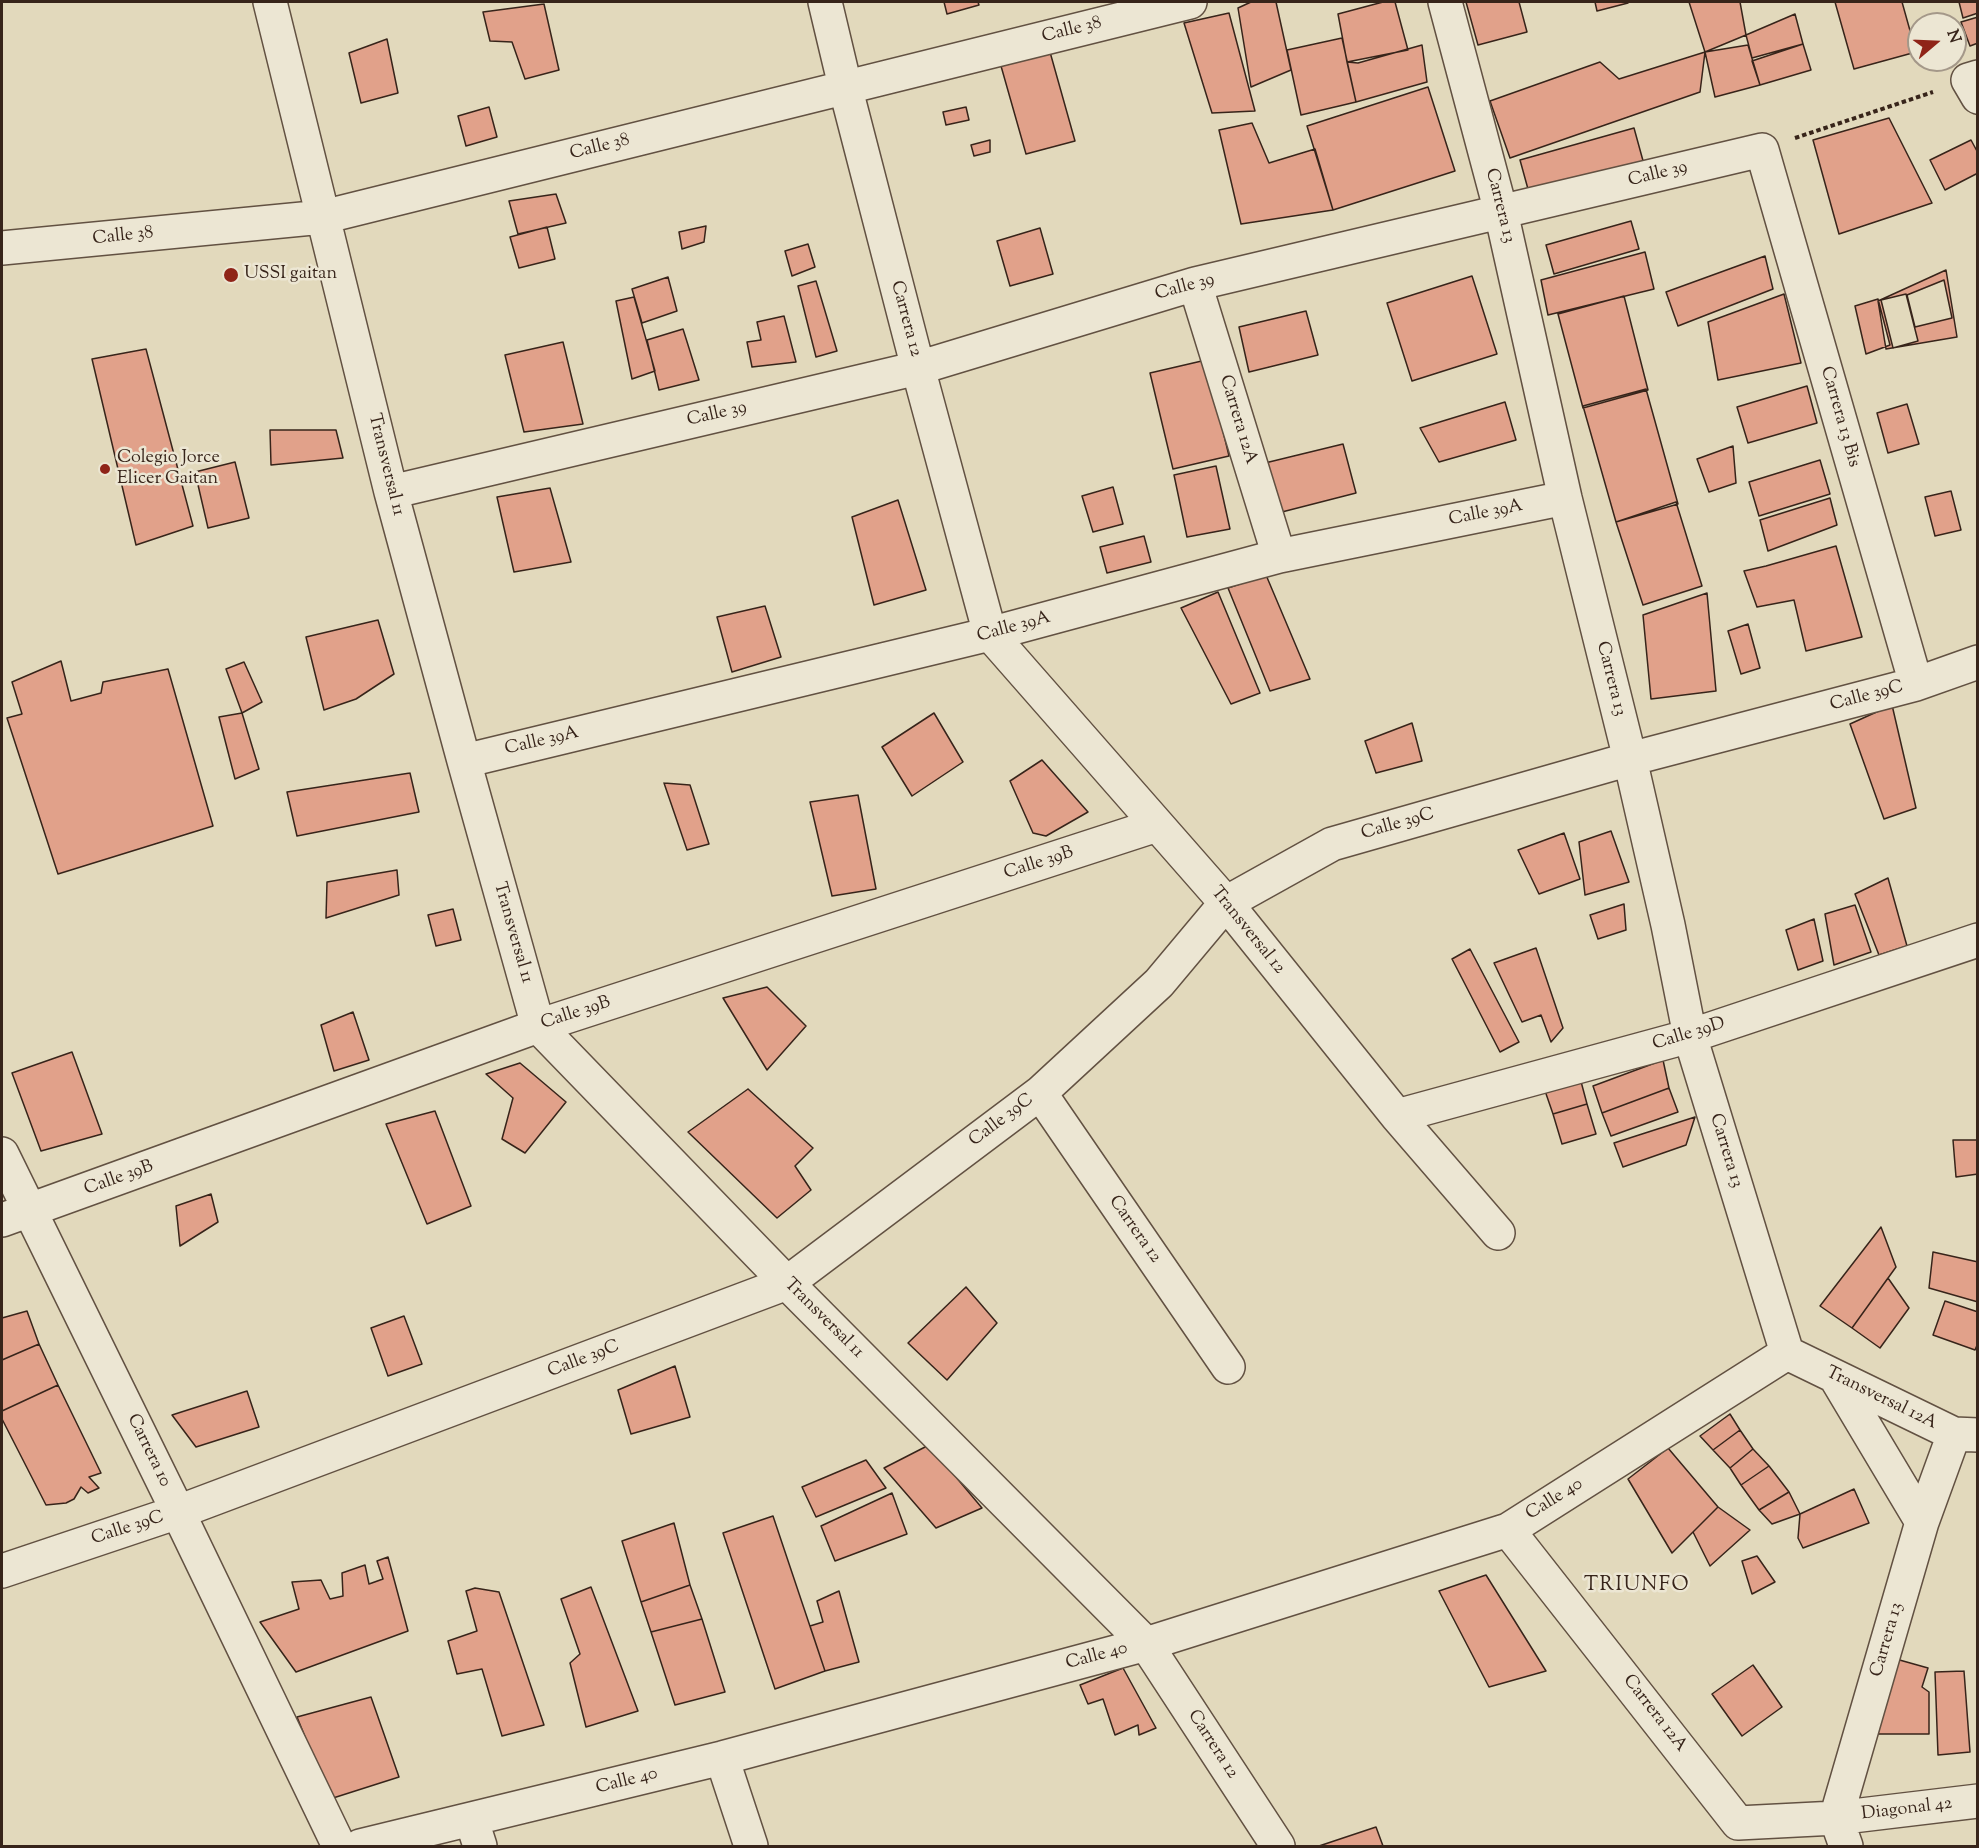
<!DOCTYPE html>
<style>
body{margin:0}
#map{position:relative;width:1979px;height:1848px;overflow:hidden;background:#e2d9bc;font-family:"Sorts Mill Goudy",serif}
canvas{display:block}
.frame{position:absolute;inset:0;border:3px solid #37241a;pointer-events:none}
.north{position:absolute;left:1907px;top:12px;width:60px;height:60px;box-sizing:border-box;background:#ece6d3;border:2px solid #a49889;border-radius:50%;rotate:71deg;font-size:16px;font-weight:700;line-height:24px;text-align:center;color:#37241a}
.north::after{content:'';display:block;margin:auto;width:21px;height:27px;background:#8f2418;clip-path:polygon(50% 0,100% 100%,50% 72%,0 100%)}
</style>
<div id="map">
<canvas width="1979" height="1848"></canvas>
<div class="frame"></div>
<div class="north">N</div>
</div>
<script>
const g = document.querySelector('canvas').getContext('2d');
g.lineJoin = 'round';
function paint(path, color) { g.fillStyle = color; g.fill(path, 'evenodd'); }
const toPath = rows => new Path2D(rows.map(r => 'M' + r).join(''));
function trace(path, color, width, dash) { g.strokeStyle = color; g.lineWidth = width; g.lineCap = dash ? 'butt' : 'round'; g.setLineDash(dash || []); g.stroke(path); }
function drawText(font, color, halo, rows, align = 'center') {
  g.font = font + ' "Sorts Mill Goudy",serif'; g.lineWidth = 5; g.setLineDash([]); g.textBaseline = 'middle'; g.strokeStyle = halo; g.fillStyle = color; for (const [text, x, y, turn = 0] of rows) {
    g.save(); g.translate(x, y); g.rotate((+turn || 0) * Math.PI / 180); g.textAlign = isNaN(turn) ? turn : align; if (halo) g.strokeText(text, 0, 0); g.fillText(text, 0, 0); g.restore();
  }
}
const building = toPath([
 [944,2,978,2,979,5,947,14,944,2],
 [1251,2,1276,2,1291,70,1251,87,1238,8,1251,2],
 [1383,2,1395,2,1408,50,1347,62,1338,14,1383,2],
 [1466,2,1519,2,1527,32,1478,45,1466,2],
 [1595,2,1628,2,1628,3,1597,11,1595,2],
 [1689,2,1740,2,1746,35,1705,52,1689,2],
 [1835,2,1902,2,1916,52,1854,69,1835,2],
 [1959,2,1978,2,1978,13,1963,18,1959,2],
 [544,4,559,70,525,79,512,42,490,41,483,12,544,4],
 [1229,13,1255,111,1212,113,1184,23,1229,13],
 [1795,14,1803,44,1752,58,1746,35,1795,14],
 [1978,17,1978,43,1970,46,1961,22,1978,17],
 [1342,38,1356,102,1301,115,1287,50,1342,38],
 [387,39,398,93,361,103,349,53,387,39],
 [1803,44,1811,70,1760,85,1752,61,1803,44],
 [1422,45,1427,82,1356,102,1347,62,1358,63,1422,45],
 [1748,45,1760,85,1715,97,1705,52,1748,45],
 [1050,52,1075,141,1026,154,1001,66,1050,52],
 [1705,52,1700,92,1510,158,1490,101,1600,62,1619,79,1705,52],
 [1428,87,1455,171,1333,210,1307,126,1428,87],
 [489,107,497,137,466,146,458,116,489,107],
 [966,107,969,120,946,125,943,112,966,107],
 [1889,118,1932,203,1839,234,1813,140,1889,118],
 [1252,123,1269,163,1315,149,1333,210,1241,224,1219,130,1252,123],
 [1634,128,1645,168,1531,200,1520,160,1634,128],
 [990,140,990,152,974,156,971,145,990,140],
 [1971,140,1978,153,1978,173,1945,190,1930,160,1971,140],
 [556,194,566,223,518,234,509,201,556,194],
 [1631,221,1639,249,1554,274,1546,245,1631,221],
 [706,226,704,242,682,249,679,232,706,226],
 [547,227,555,259,519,268,510,237,547,227],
 [1040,228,1053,274,1010,286,997,241,1040,228],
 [808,244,815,267,792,276,785,251,808,244],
 [1645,252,1654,289,1548,315,1541,280,1645,252],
 [1765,256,1773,289,1678,326,1666,292,1765,256],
 [1946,270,1957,337,1886,349,1878,301,1946,270],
 [1472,276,1497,354,1412,381,1387,303,1472,276],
 [668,277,677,311,642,323,632,289,668,277],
 [1944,280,1952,318,1915,327,1907,295,1944,280],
 [816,281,837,351,816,357,798,286,816,281],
 [1784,294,1801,363,1718,380,1708,322,1784,294],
 [1906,294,1918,341,1893,348,1881,300,1906,294],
 [1624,296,1648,390,1583,408,1558,314,1624,296],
 [634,297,655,371,632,379,616,301,634,297],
 [1878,299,1890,345,1866,354,1855,306,1878,299],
 [1306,311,1318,355,1249,372,1239,327,1306,311],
 [784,316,796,362,752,367,747,342,761,340,757,322,784,316],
 [683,329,699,380,659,390,647,340,683,329],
 [563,342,583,424,524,432,505,355,563,342],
 [146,349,193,526,136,545,92,359,146,349],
 [1206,360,1229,456,1173,469,1150,373,1206,360],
 [1807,386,1817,423,1748,443,1737,407,1807,386],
 [1646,389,1678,504,1616,522,1583,406,1646,389],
 [1505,402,1516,440,1439,462,1420,428,1505,402],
 [1907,404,1919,444,1888,453,1877,413,1907,404],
 [270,430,336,430,343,458,271,465,270,430],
 [1343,444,1356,493,1278,513,1265,463,1343,444],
 [1733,446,1736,483,1709,492,1697,459,1733,446],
 [1820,460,1830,494,1759,516,1749,482,1820,460],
 [235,462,249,518,208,528,195,472,235,462],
 [1216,466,1230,529,1187,537,1174,475,1216,466],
 [1113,487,1123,524,1093,532,1082,496,1113,487],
 [550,488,571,562,514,572,497,497,550,488],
 [1951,491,1961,530,1935,536,1925,497,1951,491],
 [1830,498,1837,525,1768,551,1760,520,1830,498],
 [898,500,926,590,874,605,852,517,898,500],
 [1676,502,1702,586,1643,605,1616,522,1676,502],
 [1144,536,1151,562,1107,573,1100,547,1144,536],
 [1836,546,1862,637,1806,651,1794,600,1757,607,1744,571,1766,566,1836,546],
 [1266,575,1310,679,1270,691,1228,588,1266,575],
 [1218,592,1260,693,1231,704,1181,608,1218,592],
 [1707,593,1716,691,1651,699,1643,615,1707,593],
 [765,606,781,657,732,672,717,617,765,606],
 [378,620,394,674,356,699,324,710,306,637,378,620],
 [1748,624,1760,668,1741,674,1728,631,1748,624],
 [61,661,71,701,101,693,103,682,168,669,213,826,58,874,7,718,22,714,12,682,61,661],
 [244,662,262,702,242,713,226,669,244,662],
 [1892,705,1916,808,1884,819,1850,724,1892,705],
 [242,713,259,769,235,779,219,717,242,713],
 [934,713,963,762,912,796,882,747,934,713],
 [1412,723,1422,761,1376,773,1365,741,1412,723],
 [1042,760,1088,812,1046,836,1033,833,1010,781,1042,760],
 [410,773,419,812,297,836,287,792,410,773],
 [664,783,690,785,709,844,687,850,664,783],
 [858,795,876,889,832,896,810,802,858,795],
 [1611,831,1629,882,1585,895,1579,842,1611,831],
 [1564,833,1580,879,1539,894,1518,850,1564,833],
 [397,870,399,895,326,918,327,882,397,870],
 [1888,878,1907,946,1879,955,1855,894,1888,878],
 [1624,904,1626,930,1598,939,1590,915,1624,904],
 [1855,905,1871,952,1834,965,1825,914,1855,905],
 [453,909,461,940,436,946,428,915,453,909],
 [1814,919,1823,961,1798,970,1786,930,1814,919],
 [1536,948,1563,1028,1551,1042,1541,1015,1522,1022,1494,963,1536,948],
 [1470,949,1519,1042,1500,1052,1452,959,1470,949],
 [767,987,806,1026,767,1070,723,998,767,987],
 [353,1012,369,1060,334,1071,321,1025,353,1012],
 [72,1052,102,1134,41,1151,12,1073,72,1052],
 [1663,1060,1669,1088,1602,1113,1593,1086,1663,1060],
 [520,1063,566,1102,525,1153,502,1139,513,1098,486,1074,520,1063],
 [1579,1074,1587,1104,1553,1114,1543,1085,1579,1074],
 [1669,1088,1678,1112,1611,1136,1602,1113,1669,1088],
 [748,1089,813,1148,795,1166,811,1190,777,1218,688,1132,748,1089],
 [1587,1104,1596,1134,1562,1144,1553,1114,1587,1104],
 [435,1111,471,1206,427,1224,386,1124,435,1111],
 [1695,1117,1686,1145,1623,1167,1614,1143,1695,1117],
 [1953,1140,1978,1140,1978,1174,1956,1177,1953,1140],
 [211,1194,218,1222,180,1246,176,1206,211,1194],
 [1881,1227,1896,1267,1852,1328,1820,1306,1881,1227],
 [1933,1252,1978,1262,1978,1302,1929,1288,1933,1252],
 [1888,1278,1909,1308,1880,1348,1852,1328,1888,1278],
 [966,1287,997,1323,947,1380,908,1343,966,1287],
 [1945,1301,1978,1312,1978,1343,1975,1350,1933,1335,1945,1301],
 [27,1311,39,1344,2,1360,2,1318,27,1311],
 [404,1316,422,1364,388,1376,371,1328,404,1316],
 [39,1344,58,1385,2,1411,2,1360,39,1344],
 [675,1366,690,1417,631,1434,618,1390,675,1366],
 [58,1385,101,1473,89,1477,99,1488,88,1493,81,1487,74,1499,66,1503,46,1505,2,1419,2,1411,58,1385],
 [247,1391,259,1427,196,1447,172,1415,247,1391],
 [1730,1414,1740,1430,1713,1450,1700,1436,1730,1414],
 [1740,1430,1753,1449,1730,1468,1713,1450,1740,1430],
 [929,1445,982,1508,936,1528,884,1468,929,1445],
 [1668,1448,1718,1507,1672,1553,1628,1479,1668,1448],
 [1753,1449,1769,1466,1741,1485,1730,1468,1753,1449],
 [866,1460,886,1488,816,1517,802,1487,866,1460],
 [1769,1466,1789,1492,1759,1510,1741,1485,1769,1466],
 [1854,1489,1869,1523,1803,1548,1798,1538,1800,1514,1854,1489],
 [1789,1492,1800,1514,1772,1524,1759,1510,1789,1492],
 [892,1493,907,1534,835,1561,821,1526,892,1493],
 [1718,1507,1750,1530,1710,1566,1693,1532,1718,1507],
 [773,1516,825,1671,775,1689,723,1533,773,1516],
 [674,1523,690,1585,641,1602,622,1541,674,1523],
 [1757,1556,1775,1582,1752,1594,1742,1561,1757,1556],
 [388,1557,408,1631,296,1672,260,1622,299,1609,292,1582,321,1580,330,1599,343,1596,342,1573,365,1565,369,1584,383,1579,377,1561,388,1557],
 [1486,1575,1546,1671,1489,1687,1439,1591,1486,1575],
 [690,1585,702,1619,651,1632,641,1602,690,1585],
 [591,1587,638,1711,586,1727,570,1663,580,1654,561,1599,591,1587],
 [475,1588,499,1592,544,1725,502,1736,482,1669,457,1674,448,1641,477,1631,466,1591,475,1588],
 [839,1591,859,1662,825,1671,810,1626,823,1622,817,1601,839,1591],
 [702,1619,725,1692,675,1705,651,1632,702,1619],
 [1896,1659,1928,1668,1922,1687,1929,1692,1929,1734,1874,1734,1896,1659],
 [1753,1665,1782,1707,1742,1736,1712,1694,1753,1665],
 [1123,1668,1156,1728,1139,1735,1138,1725,1115,1735,1103,1699,1088,1704,1080,1685,1123,1668],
 [1964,1671,1970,1752,1938,1755,1935,1672,1964,1671],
 [371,1697,399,1777,330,1799,297,1717,371,1697],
 [1376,1827,1383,1846,1319,1846,1376,1827]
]);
const path = toPath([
 [1795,138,1933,92]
]);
const minor = toPath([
 [270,2,391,492,464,761,538,1026,787,1283,1146,1644,1278,1846],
 [825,2,845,86,918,368,990,634,1226,903,1397,1116,1498,1233],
 [1445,2,1501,212,1565,498,1630,759,1668,925,1690,1036,1787,1353],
 [1978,77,1968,80,1978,97],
 [2,248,323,217,1190,2],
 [1195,284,1279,556],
 [391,492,918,368,1195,284,1762,150,1916,684],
 [464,761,990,634,1279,556,1565,498],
 [1040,1093,1228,1367],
 [1397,1116,1690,1036,1978,940],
 [2,1154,178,1512,339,1846],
 [2,1220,538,1026,1157,825],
 [1787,1353,1954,1434,1978,1435],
 [1836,1378,1922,1522],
 [1508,1530,1738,1823,1836,1818,1978,1801],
 [2,1571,178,1512,787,1283,1040,1093,1159,983,1226,903,1332,844,1630,759,1916,684,1978,662],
 [722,1758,751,1846],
 [472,1821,480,1846],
 [360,1846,722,1758,1146,1644,1508,1530,1787,1353],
 [1846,1846,1836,1818,1922,1522,1954,1434]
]);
const markers = [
 [231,275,8,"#8f2418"],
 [105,469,6,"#8f2418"]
];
const streetNames = [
 ["Calle 38",1072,31,-14],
 ["Calle 38",600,148,-14],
 ["Calle 39",1658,175,-14],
 ["Carrera 13",1499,206,76],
 ["Calle 38",123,237,-6],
 ["Calle 39",1185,288,-15],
 ["Carrera 12",905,319,75],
 ["Calle 39",717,415,-13],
 ["Carrera 13 Bis",1839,417,74],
 ["Carrera 12A",1237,420,73],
 ["Transversal 11",385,465,76],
 ["Calle 39A",1486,514,-11],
 ["Calle 39A",1014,628,-15],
 ["Carrera 13",1610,679,76],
 ["Calle 39C",1867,697,-15],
 ["Calle 39A",542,742,-13],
 ["Calle 39C",1398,825,-16],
 ["Calle 39B",1039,864,-18],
 ["Transversal 12",1247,931,51],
 ["Transversal 11",512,933,74],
 ["Calle 39B",576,1014,-18],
 ["Calle 39D",1689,1035,-17],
 ["Calle 39C",1002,1121,-37],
 ["Carrera 13",1725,1151,73],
 ["Calle 39B",119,1179,-20],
 ["Carrera 12",1134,1230,55],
 ["Transversal 11",823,1319,45],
 ["Calle 39C",584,1360,-21],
 ["Transversal 12A",1881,1399,26],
 ["Carrera 10",148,1451,64],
 ["Calle 40",1555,1500,-32],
 ["Calle 39C",128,1529,-18],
 ["Carrera 13",1888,1640,-74],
 ["Calle 40",1097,1657,-15],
 ["Carrera 12A",1654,1714,52],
 ["Carrera 12",1212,1745,57],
 ["Calle 40",627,1782,-14],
 ["Diagonal 42",1907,1810,-7]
];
const poiNames = [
 ["USSI gaitan",244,275],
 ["Colegio Jorce",117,459],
 ["Elicer Gaitan",117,480]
];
const neighbourhoodNames = [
 ["TRIUNFO",1637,1587]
];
paint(building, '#e1a18a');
trace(building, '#37241a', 1.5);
trace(minor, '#625142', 36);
trace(path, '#37241a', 4, [4.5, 3]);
trace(minor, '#ece6d3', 33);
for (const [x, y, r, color] of markers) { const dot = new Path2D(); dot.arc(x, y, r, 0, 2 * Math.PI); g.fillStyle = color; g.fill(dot); trace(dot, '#ece6d3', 2); }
drawText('18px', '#37241a', '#ece6d3', streetNames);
drawText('18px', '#37241a', '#ece6d3', poiNames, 'left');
g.letterSpacing = '1.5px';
drawText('20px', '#37241a', '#ece6d3', neighbourhoodNames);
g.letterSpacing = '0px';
</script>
